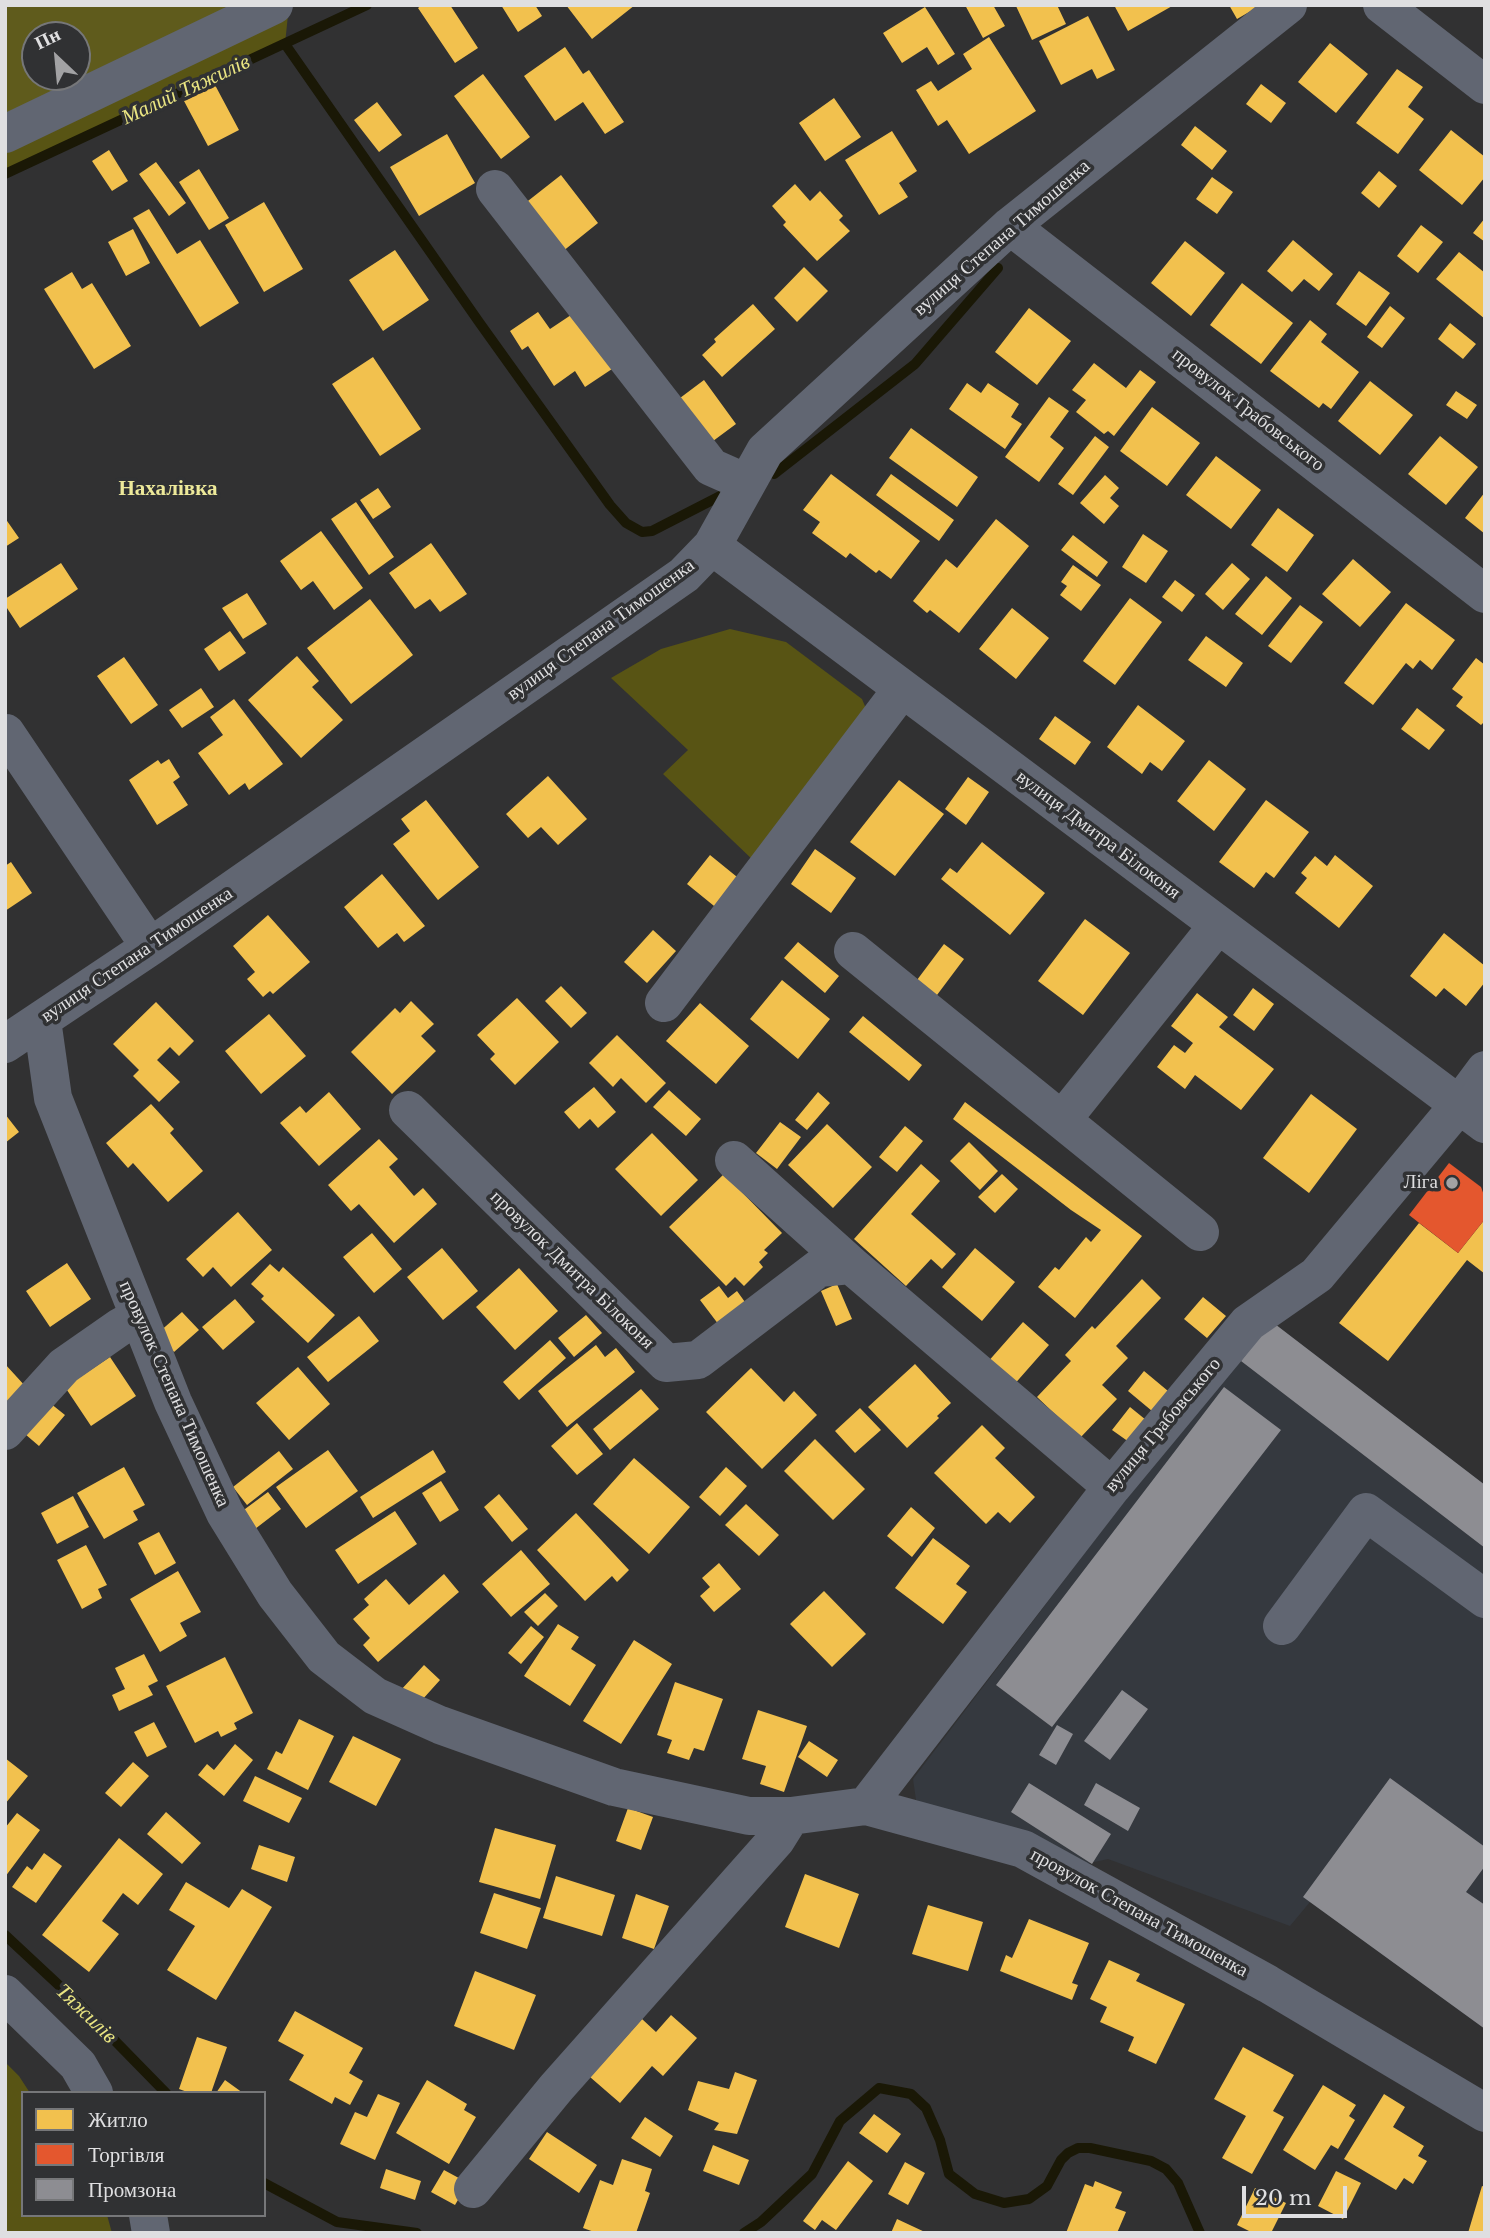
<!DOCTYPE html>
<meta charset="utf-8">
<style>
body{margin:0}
#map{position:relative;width:1490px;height:2238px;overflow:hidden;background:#313132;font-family:"Libre Baskerville",serif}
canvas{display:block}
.frame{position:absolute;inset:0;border:7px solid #dfdfe1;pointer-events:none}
.legend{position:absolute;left:21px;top:2091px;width:245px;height:126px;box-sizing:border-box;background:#303133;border:2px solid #767779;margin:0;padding:9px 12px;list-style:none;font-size:21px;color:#dfdfe1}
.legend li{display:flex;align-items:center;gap:14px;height:35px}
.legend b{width:35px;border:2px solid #767779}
.north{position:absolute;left:21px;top:21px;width:70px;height:70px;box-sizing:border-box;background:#303133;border:2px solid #767779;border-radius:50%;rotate:334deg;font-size:19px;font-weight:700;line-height:28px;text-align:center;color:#dfdfe1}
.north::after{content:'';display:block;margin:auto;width:24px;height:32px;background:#a2a2a4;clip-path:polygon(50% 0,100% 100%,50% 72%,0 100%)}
.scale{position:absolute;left:1242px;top:2186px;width:105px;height:32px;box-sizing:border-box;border:4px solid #dfdfe1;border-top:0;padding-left:9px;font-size:21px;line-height:24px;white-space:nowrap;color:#dfdfe1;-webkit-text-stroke:5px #303133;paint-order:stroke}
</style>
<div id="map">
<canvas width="1490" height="2238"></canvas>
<div class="frame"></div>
<ul class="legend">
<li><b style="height:19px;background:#f2c14e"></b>Житло</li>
<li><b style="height:19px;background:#e4572e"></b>Торгівля</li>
<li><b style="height:19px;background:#8d8d92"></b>Промзона</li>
</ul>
<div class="north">Пн</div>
<div class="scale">20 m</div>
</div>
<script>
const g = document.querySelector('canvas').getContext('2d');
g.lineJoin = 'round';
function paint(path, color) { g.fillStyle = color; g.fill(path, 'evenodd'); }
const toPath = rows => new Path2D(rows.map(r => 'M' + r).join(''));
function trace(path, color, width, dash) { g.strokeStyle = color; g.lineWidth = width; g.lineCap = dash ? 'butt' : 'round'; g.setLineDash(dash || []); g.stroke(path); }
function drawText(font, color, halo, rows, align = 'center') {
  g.font = font + ' "Libre Baskerville",serif'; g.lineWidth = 7; g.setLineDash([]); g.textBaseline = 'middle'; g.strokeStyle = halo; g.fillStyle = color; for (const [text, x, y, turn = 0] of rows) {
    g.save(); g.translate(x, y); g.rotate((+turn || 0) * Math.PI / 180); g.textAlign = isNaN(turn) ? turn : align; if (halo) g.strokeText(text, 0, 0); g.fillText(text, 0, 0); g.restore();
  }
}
const built = toPath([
 [1271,1321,1485,1485,1485,2029,1310,1902,1290,1926,1108,1859,1072,1867,916,1800,913,1779,1144,1475]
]);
const green = toPath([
 [5,5,289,5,285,44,5,174],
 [35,35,77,35,77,77,35,77],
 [730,629,786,642,862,699,867,711,755,862,663,774,688,750,611,678,661,649],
 [5,2062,19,2076,30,2093,23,2093,23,2215,107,2215,112,2233,5,2233]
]);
const forest = toPath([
 [5,5,225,5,221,15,5,118],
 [35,35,77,35,77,77,35,77]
]);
const homes = toPath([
 [422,5,450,5,478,48,455,63,418,8],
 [501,5,535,5,542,16,518,32],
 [566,5,635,5,592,39],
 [965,5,993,5,1005,26,983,38],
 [1019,5,1057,5,1066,24,1032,40,1016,6],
 [1114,5,1174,5,1128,31],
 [1229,5,1255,5,1256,8,1237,19],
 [925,7,955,54,938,65,927,47,902,63,883,33],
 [1088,16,1115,70,1097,79,1092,69,1061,85,1039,41],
 [989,37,1036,111,969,154,947,120,938,126,916,90,931,81,938,91,972,69,963,54],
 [1330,43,1368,74,1336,113,1298,82],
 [565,47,583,74,589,70,624,122,605,134,583,102,555,121,524,76],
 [1397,69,1423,87,1408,107,1424,119,1398,154,1356,123],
 [483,74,530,137,501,159,454,96],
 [1261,84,1286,103,1271,123,1246,104],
 [215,85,239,130,208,146,184,101],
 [834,98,861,137,825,161,799,123],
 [377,102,402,135,379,152,354,120],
 [1195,126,1227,151,1212,170,1181,145],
 [1451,130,1485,157,1485,177,1462,205,1419,170],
 [892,131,917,171,899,183,908,197,879,215,845,160],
 [447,134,475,183,419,216,390,167],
 [109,150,128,181,112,191,92,161],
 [156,162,186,203,169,216,139,174],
 [199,169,229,218,209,230,179,182],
 [1379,171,1397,186,1379,208,1361,193],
 [561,175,598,223,557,256,519,208],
 [1212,177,1233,192,1217,214,1196,199],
 [795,184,810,201,820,191,843,216,839,220,850,231,817,261,783,225,786,222,772,206],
 [264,202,303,269,264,292,225,225],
 [149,209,177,254,200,240,239,303,200,327,133,218],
 [1485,218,1485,242,1473,233],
 [1421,225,1443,242,1418,273,1397,256],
 [133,229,150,263,126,276,108,242],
 [1293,240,1333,274,1319,291,1304,279,1292,292,1267,271],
 [1185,241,1225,273,1191,316,1151,283],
 [395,250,429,300,383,331,349,280],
 [1459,252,1485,273,1485,319,1436,279],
 [804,267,828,291,797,322,774,298],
 [1359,271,1390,293,1366,326,1336,304],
 [72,272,82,289,92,283,131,346,94,369,44,289],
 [1242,283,1293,323,1261,364,1210,325],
 [753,304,775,329,722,377,702,355,716,342,714,339],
 [1390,306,1405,318,1382,348,1367,337],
 [1029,308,1071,341,1037,385,995,352],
 [538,312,550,329,574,313,612,369,585,387,575,371,554,386,528,346,522,350,510,331],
 [1310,320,1327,334,1321,342,1359,372,1331,409,1323,403,1319,408,1270,371],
 [1450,323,1476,344,1463,359,1438,339],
 [373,357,421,429,380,456,332,384],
 [1094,363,1126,388,1140,370,1156,382,1114,436,1108,431,1104,434,1076,412,1086,400,1072,390],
 [704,380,736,424,709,444,676,401],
 [1370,381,1413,415,1380,455,1338,421],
 [967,383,981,393,988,383,1019,404,1011,417,1022,424,1005,449,949,409],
 [1456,391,1477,405,1467,419,1446,405],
 [1049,397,1069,411,1050,437,1064,448,1039,482,1005,457],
 [1152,407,1200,443,1167,486,1120,451],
 [911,428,978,477,957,507,889,458],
 [1095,436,1109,447,1073,495,1058,484],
 [1440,436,1478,467,1446,505,1408,474],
 [1216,456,1261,490,1231,529,1186,495],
 [831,474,920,541,891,579,879,570,876,573,850,553,846,558,812,533,820,522,803,510],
 [891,474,954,520,939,541,876,495],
 [1105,475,1119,488,1110,498,1119,506,1104,524,1080,503],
 [378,488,391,507,373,519,360,500],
 [1485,492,1485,534,1465,518],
 [356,502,394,557,369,575,331,519],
 [1278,508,1314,535,1287,572,1251,545],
 [5,518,19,538,5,547],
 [996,519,1029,546,959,633,930,610,927,613,913,601,946,559,957,568],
 [321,531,363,588,334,610,313,581,301,590,280,561],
 [1143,534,1168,551,1146,583,1122,567],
 [1073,535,1108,562,1097,577,1061,550],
 [431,543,467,594,440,612,430,599,415,609,389,573],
 [1353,559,1391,592,1360,627,1322,594],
 [61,563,78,589,20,628,5,605,5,599],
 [1232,563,1250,579,1223,610,1205,594],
 [1073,565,1101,585,1081,611,1060,595,1067,586,1061,582],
 [1266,576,1292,598,1262,635,1235,614],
 [1175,580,1195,595,1182,612,1162,597],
 [247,593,267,624,243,639,222,608],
 [1130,598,1162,622,1115,685,1083,661],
 [370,599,413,655,351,704,307,648],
 [1406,603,1455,640,1432,670,1420,660,1413,669,1406,663,1373,705,1344,683],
 [1300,605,1323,622,1291,663,1268,646],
 [1012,608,1049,638,1016,679,979,649],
 [230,631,246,653,219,671,204,649],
 [1206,636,1243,663,1226,687,1188,660],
 [297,656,319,681,312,687,343,720,301,758,248,700],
 [124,657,158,705,131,724,97,676],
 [1476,658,1485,665,1485,721,1481,725,1456,706,1463,697,1452,689],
 [201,688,214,707,182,728,169,710],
 [234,699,283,764,249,790,245,783,229,795,198,753,223,735,210,717],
 [1138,705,1185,741,1162,771,1150,762,1142,774,1107,747],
 [1417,708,1445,730,1429,750,1401,729],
 [1055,716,1091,742,1075,765,1039,739],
 [169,759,180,777,173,782,188,805,157,825,129,780,158,760,161,764],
 [1209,760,1246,789,1214,831,1177,801],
 [548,776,587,819,558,845,541,827,528,838,506,814],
 [968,777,989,792,966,825,945,809],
 [899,780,944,814,895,876,850,842],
 [426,800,479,867,438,900,393,844,410,831,401,819],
 [1266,800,1309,832,1274,878,1266,872,1254,888,1219,862],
 [982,842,1045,893,1010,935,941,879,950,868,957,873],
 [815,849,856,878,831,913,791,884],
 [710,855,742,881,719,910,687,884],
 [1335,855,1373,886,1339,928,1295,893,1307,878,1301,873,1315,856,1327,866],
 [11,862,32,893,5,911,5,866],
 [382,874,425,926,404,942,397,933,378,948,344,907],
 [268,915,310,962,273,994,270,991,263,997,247,979,255,972,233,946],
 [1085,919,1130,953,1083,1015,1038,981],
 [653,930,676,951,647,983,624,962],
 [1444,933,1485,966,1485,982,1466,1006,1444,988,1436,997,1410,976],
 [798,942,839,976,825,993,784,958],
 [944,944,964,959,934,999,914,984],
 [782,980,830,1019,798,1059,750,1019],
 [561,986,587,1013,571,1028,545,1001],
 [1253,988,1274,1004,1254,1031,1233,1015],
 [1197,993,1228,1017,1219,1027,1274,1069,1241,1110,1195,1075,1185,1089,1157,1067,1174,1045,1185,1053,1193,1043,1171,1026],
 [517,998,559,1042,515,1085,490,1059,495,1054,477,1035],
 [411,1001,434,1024,421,1036,436,1051,392,1094,351,1052,395,1008,400,1013],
 [156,1002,194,1041,179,1056,170,1047,157,1060,180,1082,159,1102,133,1076,139,1070,113,1044],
 [700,1003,749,1046,716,1084,666,1041],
 [269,1014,306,1056,261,1094,225,1051],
 [863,1016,922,1065,909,1081,849,1032],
 [617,1035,666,1083,646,1103,621,1078,613,1087,589,1063],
 [594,1087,616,1112,598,1128,590,1119,579,1129,564,1112],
 [669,1090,701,1119,686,1136,653,1107],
 [329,1092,361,1129,319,1166,280,1123,300,1106,306,1113],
 [818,1092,830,1103,807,1130,795,1120],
 [1311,1094,1357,1129,1309,1193,1263,1158],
 [965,1102,1142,1236,1075,1318,1038,1287,1055,1267,1059,1270,1086,1237,1091,1242,1101,1230,1071,1210,953,1119],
 [151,1104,174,1129,170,1133,203,1171,168,1202,133,1163,128,1168,106,1143],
 [5,1114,19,1132,5,1143],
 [780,1122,801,1137,777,1169,756,1153],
 [827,1124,872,1167,833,1208,788,1165],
 [905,1126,923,1141,897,1172,879,1157],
 [652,1133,698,1180,661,1216,615,1169],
 [379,1139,398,1159,389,1167,414,1196,423,1188,437,1204,394,1243,359,1204,351,1211,328,1185],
 [969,1142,998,1171,980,1190,950,1161],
 [921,1164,940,1181,911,1214,956,1254,942,1269,931,1259,906,1286,854,1239],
 [724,1174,782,1233,764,1250,768,1253,759,1262,763,1267,744,1286,735,1277,726,1286,669,1227],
 [1002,1174,1018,1189,995,1213,978,1197],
 [238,1212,272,1250,231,1287,213,1267,203,1277,186,1259],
 [1485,1219,1485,1274,1467,1260,1388,1361,1339,1323,1419,1223,1458,1253],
 [372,1233,402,1269,374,1293,343,1257],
 [442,1248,478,1291,443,1320,407,1277],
 [975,1248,1015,1282,982,1321,942,1287],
 [67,1263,91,1299,50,1327,26,1291],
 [270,1264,279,1272,283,1267,335,1315,308,1343,261,1299,264,1296,251,1284],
 [519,1268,558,1311,515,1350,476,1307],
 [1142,1279,1161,1298,1116,1346,1128,1358,1102,1385,1117,1399,1080,1438,1037,1397,1071,1361,1065,1355,1092,1326,1095,1329],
 [837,1284,852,1319,836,1326,821,1291],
 [719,1286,728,1298,737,1291,750,1309,722,1329,700,1300],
 [1203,1297,1226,1316,1207,1338,1184,1319],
 [235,1299,255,1322,223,1350,202,1327],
 [182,1312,199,1330,174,1352,158,1333],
 [586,1315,602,1333,574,1357,558,1338],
 [359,1316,379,1341,328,1382,307,1357],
 [1023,1322,1049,1345,1012,1387,986,1364],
 [550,1340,566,1358,519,1400,503,1382],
 [596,1345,605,1357,616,1348,635,1372,567,1427,538,1391],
 [110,1357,136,1396,91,1426,65,1387],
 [5,1364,26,1387,5,1405],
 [915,1364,951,1403,937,1416,939,1418,907,1448,868,1407],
 [298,1367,330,1404,289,1440,256,1403],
 [751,1368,784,1402,794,1391,817,1415,762,1469,706,1412],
 [1144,1371,1168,1391,1152,1411,1128,1391],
 [641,1389,659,1409,610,1450,593,1429],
 [50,1403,65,1415,39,1446,25,1434],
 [1130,1407,1146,1420,1129,1442,1112,1430],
 [860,1408,881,1430,855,1453,835,1431],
 [577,1423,603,1454,577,1475,551,1446],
 [982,1425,1005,1448,995,1458,1035,1497,1010,1523,998,1512,986,1524,934,1473],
 [815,1439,865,1489,833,1520,784,1471],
 [328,1450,358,1491,306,1528,276,1487],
 [433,1450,446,1472,373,1518,360,1497],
 [279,1451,293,1469,247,1505,233,1487],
 [634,1458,690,1507,649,1554,593,1504],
 [124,1467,145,1505,133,1511,138,1520,104,1539,77,1493],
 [726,1467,747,1486,720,1516,699,1497],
 [441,1481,459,1510,440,1522,422,1493],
 [268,1492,281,1509,255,1529,241,1512],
 [499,1494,528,1529,512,1542,484,1507],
 [73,1496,89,1527,57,1544,41,1513],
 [746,1504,779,1535,759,1556,725,1525],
 [911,1507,935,1528,912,1557,887,1536],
 [395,1511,417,1544,358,1584,335,1550],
 [576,1513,629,1570,617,1582,612,1576,585,1601,537,1550],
 [159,1532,176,1563,155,1575,138,1543],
 [933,1538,970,1566,956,1584,967,1592,943,1624,895,1588],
 [86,1545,107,1585,98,1589,102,1598,82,1609,57,1560],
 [521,1550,550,1584,511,1617,482,1584],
 [719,1563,741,1589,714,1612,700,1596,710,1587,702,1578],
 [178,1571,201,1612,180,1623,187,1636,160,1652,130,1599],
 [444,1574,459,1592,378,1662,363,1645,370,1638,353,1619,369,1605,364,1599,386,1579,409,1605],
 [824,1591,866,1634,832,1667,790,1624],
 [545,1593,558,1606,538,1626,524,1612],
 [558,1624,579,1637,571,1649,596,1665,570,1706,524,1676],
 [531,1626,544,1637,521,1664,508,1653],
 [634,1640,672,1664,621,1744,583,1721],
 [144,1654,158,1681,148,1686,153,1695,119,1711,112,1695,125,1689,115,1668],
 [225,1657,253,1713,234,1723,237,1729,221,1737,218,1731,195,1743,166,1686],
 [424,1665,440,1680,422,1700,400,1691],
 [675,1682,723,1699,704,1751,694,1748,689,1760,667,1753,672,1740,657,1735],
 [758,1710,807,1726,784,1792,760,1784,766,1766,742,1759],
 [299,1719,334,1736,308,1790,267,1769,276,1751,282,1754],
 [154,1722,167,1747,147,1757,134,1732],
 [353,1736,401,1759,376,1806,329,1782],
 [809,1741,838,1760,827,1777,798,1757],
 [235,1744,253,1760,224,1796,198,1775,207,1764,214,1770],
 [5,1758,28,1776,5,1804],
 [133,1762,149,1776,121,1807,105,1793],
 [255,1776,302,1798,289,1823,243,1801],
 [628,1808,653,1817,641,1850,616,1841],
 [166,1812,201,1843,182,1864,147,1834],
 [17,1813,40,1830,5,1877,5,1828],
 [495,1828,556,1845,540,1899,479,1882],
 [119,1838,163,1874,138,1905,123,1893,102,1921,119,1934,89,1972,42,1935],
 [259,1845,295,1857,287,1882,251,1869],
 [44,1853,62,1866,36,1903,12,1887,27,1866,32,1870],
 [805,1874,859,1894,839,1948,785,1927],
 [556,1876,615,1895,602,1936,543,1918],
 [186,1882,229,1908,242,1889,272,1907,216,2000,167,1970,195,1926,169,1910],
 [494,1893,541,1908,527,1949,480,1933],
 [636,1894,669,1906,654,1949,622,1938],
 [928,1905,983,1922,968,1971,912,1954],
 [1029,1919,1089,1943,1072,1983,1078,1985,1072,2000,1000,1971,1006,1955,1012,1958],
 [1109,1960,1140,1974,1136,1981,1185,2004,1156,2064,1128,2051,1134,2037,1100,2022,1107,2007,1090,1999],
 [475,1971,536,1995,514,2050,454,2026],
 [295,2011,363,2048,349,2073,363,2081,350,2105,335,2097,332,2104,289,2080,304,2055,278,2041],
 [671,2015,697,2038,663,2076,652,2066,620,2103,590,2077,642,2019,656,2032],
 [197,2037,227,2047,211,2093,190,2093,179,2089],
 [1243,2047,1294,2075,1273,2111,1284,2117,1252,2174,1222,2158,1246,2116,1214,2099],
 [735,2072,757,2080,737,2134,714,2130,719,2123,688,2110,698,2081,729,2089],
 [225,2080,243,2093,216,2093],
 [427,2080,467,2104,464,2110,476,2117,449,2164,396,2133],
 [1323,2085,1356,2105,1349,2116,1355,2120,1338,2149,1331,2145,1315,2170,1283,2150],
 [378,2094,400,2103,375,2160,340,2144,355,2112,367,2117],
 [1384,2094,1405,2107,1393,2127,1424,2146,1418,2156,1427,2161,1413,2184,1404,2178,1396,2190,1344,2159],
 [874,2114,901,2134,887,2153,859,2133],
 [645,2117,673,2136,660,2157,631,2138],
 [547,2132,597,2165,579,2193,529,2159],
 [713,2145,749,2160,739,2185,703,2171],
 [622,2159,652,2169,645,2191,650,2193,636,2233,597,2233,583,2228,600,2180,613,2185],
 [848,2161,873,2181,836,2230,822,2220,815,2230,803,2221],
 [905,2162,925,2173,908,2205,888,2194],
 [386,2169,421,2181,415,2200,380,2188],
 [444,2170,468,2183,455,2205,431,2192],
 [1336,2171,1361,2183,1343,2219,1318,2206],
 [1095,2181,1122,2192,1115,2208,1126,2212,1117,2233,1066,2233,1085,2184,1093,2187],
 [1482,2186,1485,2187,1485,2233,1468,2233],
 [1255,2188,1286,2203,1271,2233,1253,2233,1237,2225],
 [897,2219,927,2233,891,2233]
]);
const shops = toPath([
 [1449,1163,1481,1187,1485,1198,1485,1219,1458,1253,1409,1215]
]);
const industry = toPath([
 [1271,1321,1485,1485,1485,1548,1241,1361],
 [1224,1387,1281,1430,1052,1727,996,1685],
 [1122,1690,1148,1709,1110,1760,1084,1741],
 [1057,1725,1073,1734,1056,1765,1039,1755],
 [1390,1778,1485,1847,1485,1866,1466,1892,1485,1905,1485,2029,1303,1897],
 [1029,1783,1111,1834,1092,1864,1011,1812],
 [1096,1783,1140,1808,1128,1831,1084,1805]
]);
const stream = toPath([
 [285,44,479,322,610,505,626,523,642,532,652,531,728,492],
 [5,174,367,5],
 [774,474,915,364,998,268],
 [5,1935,79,2004,166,2093],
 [264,2183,337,2222,417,2233],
 [744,2233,761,2222,812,2174,840,2121,879,2088,911,2094,926,2108,940,2140,949,2174,975,2194,1004,2203,1029,2199,1047,2186,1061,2160,1068,2153,1078,2148,1090,2148,1151,2161,1166,2169,1178,2183,1200,2233]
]);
const minor = toPath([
 [1382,5,1485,85],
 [5,134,274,5],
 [495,189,711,467,747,483],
 [1010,226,1485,594],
 [712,546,1485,1124],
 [6,733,150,947],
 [853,951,1200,1232],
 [664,1003,902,689],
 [42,1020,53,1098,173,1402,225,1513,275,1594,324,1657,375,1696,440,1725,614,1787,749,1816,791,1816,866,1806,1023,1849,1268,1984,1485,2113],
 [5,1044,150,947,684,575,712,546,765,451,1010,226,1288,5],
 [408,1110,666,1363,698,1360,819,1268,851,1265,1112,1487],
 [1062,1120,1218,925],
 [734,1160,851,1265],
 [5,1431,64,1366,120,1327,138,1317],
 [1282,1626,1366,1512,1485,1599],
 [866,1806,1112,1487,1248,1323,1317,1275,1459,1105,1485,1070],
 [5,1994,78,2065,94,2093],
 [473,2189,556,2088,776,1840,791,1816],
 [148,2215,151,2233]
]);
const markers = [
 [1452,1183,7,"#a2a2a4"]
];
const streetNames = [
 ["вулиця Степана Тимошенка",1002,238,-41],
 ["провулок Грабовського",1248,410,38],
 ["вулиця Степана Тимошенка",601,630,-36],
 ["вулиця Дмитра Білоконя",1098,835,37],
 ["вулиця Степана Тимошенка",137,955,-34],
 ["провулок Дмитра Білоконя",572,1270,44],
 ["провулок Степана Тимошенка",174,1394,66],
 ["вулиця Грабовського",1163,1425,-50],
 ["провулок Степана Тимошенка",1139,1913,29]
];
const poiNames = [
 ["Ліга",1438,1183]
];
const waterNames = [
 ["Малий Тяжилів",186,90,-25],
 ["Тяжилів",86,2014,44]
];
const neighbourhoodNames = [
 ["Нахалівка",168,489]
];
paint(built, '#35393f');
paint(green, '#585414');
paint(forest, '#5f5b1c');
paint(homes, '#f2c14e');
paint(shops, '#e4572e');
paint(industry, '#8d8d92');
trace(stream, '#1a1806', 10);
trace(minor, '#616672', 38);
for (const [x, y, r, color] of markers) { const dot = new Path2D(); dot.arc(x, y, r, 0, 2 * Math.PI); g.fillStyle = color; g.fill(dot); trace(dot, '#303133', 2.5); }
drawText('19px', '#dfdfe1', '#303133', streetNames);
drawText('19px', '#dfdfe1', '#303133', poiNames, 'right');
drawText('italic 21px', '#eae582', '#303133', waterNames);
drawText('bold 21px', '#ede99a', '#303133', neighbourhoodNames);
</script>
